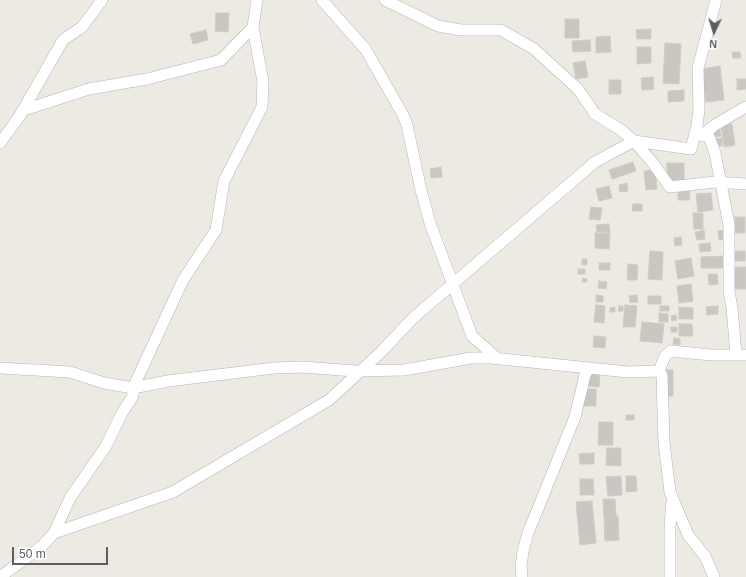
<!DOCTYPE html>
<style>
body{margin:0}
#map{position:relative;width:746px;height:577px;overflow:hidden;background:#edeae3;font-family:Helvetica,sans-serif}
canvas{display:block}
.north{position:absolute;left:694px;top:12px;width:40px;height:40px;-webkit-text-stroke:3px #fff;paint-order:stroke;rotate:184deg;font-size:11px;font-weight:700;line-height:16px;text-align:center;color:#5b5f62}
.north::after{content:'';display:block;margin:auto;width:14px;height:18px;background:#5b5f62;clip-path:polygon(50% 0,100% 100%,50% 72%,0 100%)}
.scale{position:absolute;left:12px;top:547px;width:96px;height:18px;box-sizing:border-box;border:2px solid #5b5f62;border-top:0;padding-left:5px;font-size:12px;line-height:14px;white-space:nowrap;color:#5b5f62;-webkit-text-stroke:3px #fff;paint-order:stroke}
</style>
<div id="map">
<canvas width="746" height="577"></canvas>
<div class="north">N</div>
<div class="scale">50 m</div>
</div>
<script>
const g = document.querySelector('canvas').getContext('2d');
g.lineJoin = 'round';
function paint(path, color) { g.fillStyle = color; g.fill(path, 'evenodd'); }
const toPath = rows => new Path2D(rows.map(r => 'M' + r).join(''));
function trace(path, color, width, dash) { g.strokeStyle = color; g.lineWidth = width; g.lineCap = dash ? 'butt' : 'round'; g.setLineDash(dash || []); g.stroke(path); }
const building = toPath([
 [216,13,229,13,228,32,215,31,216,13],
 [565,19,579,19,579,38,565,38,565,19],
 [651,29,651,39,637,39,636,30,651,29],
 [206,30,208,40,193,44,190,34,206,30],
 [610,36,611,52,596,53,596,37,610,36],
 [590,40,591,51,573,52,572,41,590,40],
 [665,43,681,44,679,84,663,83,665,43],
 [637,47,651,47,651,63,637,64,637,47],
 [732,52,740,52,741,58,733,58,732,52],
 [585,61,588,77,576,79,573,63,585,61],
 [720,66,724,100,706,102,702,69,720,66],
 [653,77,654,89,642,90,641,78,653,77],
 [737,79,746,79,746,89,737,90,737,79],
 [609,80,621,80,621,94,609,94,609,80],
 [684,90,684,101,668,102,668,91,684,90],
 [732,124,735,145,724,147,721,125,732,124],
 [719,127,721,136,715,137,713,128,719,127],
 [722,138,722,146,716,146,716,139,722,138],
 [633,162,636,171,612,179,609,170,633,162],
 [667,163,684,163,684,180,667,180,667,163],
 [441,167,442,177,431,178,430,169,441,167],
 [655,170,657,189,646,190,644,171,655,170],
 [627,183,628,191,620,192,619,185,627,183],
 [609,186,612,198,599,201,596,189,609,186],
 [678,188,689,188,690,200,678,200,678,188],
 [711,193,713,210,698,212,696,194,711,193],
 [633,204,642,204,642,211,632,211,633,204],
 [591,207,602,208,600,220,589,219,591,207],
 [693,213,703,213,703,229,694,229,693,213],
 [735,217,745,217,745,233,735,233,735,217],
 [609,224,610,232,597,232,596,225,609,224],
 [704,230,705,239,697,240,695,232,704,230],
 [726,230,727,239,719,240,718,231,726,230],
 [595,233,610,233,609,249,595,248,595,233],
 [681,237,682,245,675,246,674,238,681,237],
 [710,243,711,251,700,252,699,244,710,243],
 [650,251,663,252,662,280,648,279,650,251],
 [732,251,745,251,745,261,732,261,732,251],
 [725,256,726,268,701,268,701,257,725,256],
 [691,258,694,276,678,279,675,261,691,258],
 [582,259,587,259,587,265,582,265,582,259],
 [599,263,610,263,610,270,599,270,599,263],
 [628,264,638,265,637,280,627,280,628,264],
 [731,267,746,267,746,289,731,289,731,267],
 [578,269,585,269,585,274,578,274,578,269],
 [708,274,717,274,718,284,709,285,708,274],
 [583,278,587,279,587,282,582,282,583,278],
 [599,281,607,282,606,289,598,288,599,281],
 [691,284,693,301,679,303,677,286,691,284],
 [596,295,603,296,603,302,596,302,596,295],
 [637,295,638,302,630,303,629,296,637,295],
 [648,296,661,296,661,304,648,304,648,296],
 [596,305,605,306,604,323,594,322,596,305],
 [625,305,637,306,635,327,623,327,625,305],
 [619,306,623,306,623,311,618,311,619,306],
 [660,306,669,306,669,311,660,311,660,306],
 [718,306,718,314,707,315,706,307,718,306],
 [615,307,615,312,610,312,610,308,615,307],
 [679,307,693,308,693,319,679,319,679,307],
 [659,313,668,314,668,322,659,322,659,313],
 [676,315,677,320,672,321,671,316,676,315],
 [642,322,664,324,662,343,640,341,642,322],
 [679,324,692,324,693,336,679,336,679,324],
 [671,327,677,327,677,332,671,332,671,327],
 [594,336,606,337,605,348,593,347,594,336],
 [674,338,680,339,680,345,673,344,674,338],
 [665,370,673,370,673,396,665,396,665,370],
 [588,371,600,372,599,387,588,386,588,371],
 [584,389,596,389,596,406,584,406,584,389],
 [626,415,634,415,634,420,626,420,626,415],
 [599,422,613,422,613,445,598,445,599,422],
 [607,448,621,448,621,466,606,465,607,448],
 [594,453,594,464,580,464,579,454,594,453],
 [621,476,622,495,608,496,606,477,621,476],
 [626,476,636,476,637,491,626,492,626,476],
 [580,479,593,479,594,495,580,495,580,479],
 [603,499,615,499,616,516,604,517,603,499],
 [592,501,596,543,580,545,576,502,592,501],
 [618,516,619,540,605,541,604,517,618,516]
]);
const street = toPath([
 [322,0,366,50,403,115,407,125,421,190,430,223,472,336,498,359],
 [385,0,438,26,461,30,501,30,534,49,578,89,595,114,621,130,634,141,652,162,670,187,715,182,746,184],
 [24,110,89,89,147,79,221,60,253,27],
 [707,131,715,153,729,225,729,292,732,307,736,355],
 [702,136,715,125,746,107],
 [0,143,19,117,63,40,82,27,102,0],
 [691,149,697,126,699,109,698,68,716,0],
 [0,368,70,372,104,383,133,388,168,381,274,368,302,367,355,371,404,370,471,358,492,358,628,372,659,371,662,375,664,443,670,492,688,535,705,556,714,577],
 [659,371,665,356,671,351,711,355,746,355],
 [54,533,173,492,329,400,381,352,413,318,595,162,634,141,691,149],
 [0,577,41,547,54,533,70,498,106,446,122,413,133,396,133,388,183,280,216,230,224,181,262,107,263,82,253,27,257,0],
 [522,577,521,567,523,551,528,533,575,417,585,375,589,368],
 [670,577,670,527,672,502]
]);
paint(building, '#cac7c2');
trace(building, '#d1cbc1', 1);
trace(street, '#b3b6b9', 12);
trace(street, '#fff', 11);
</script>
